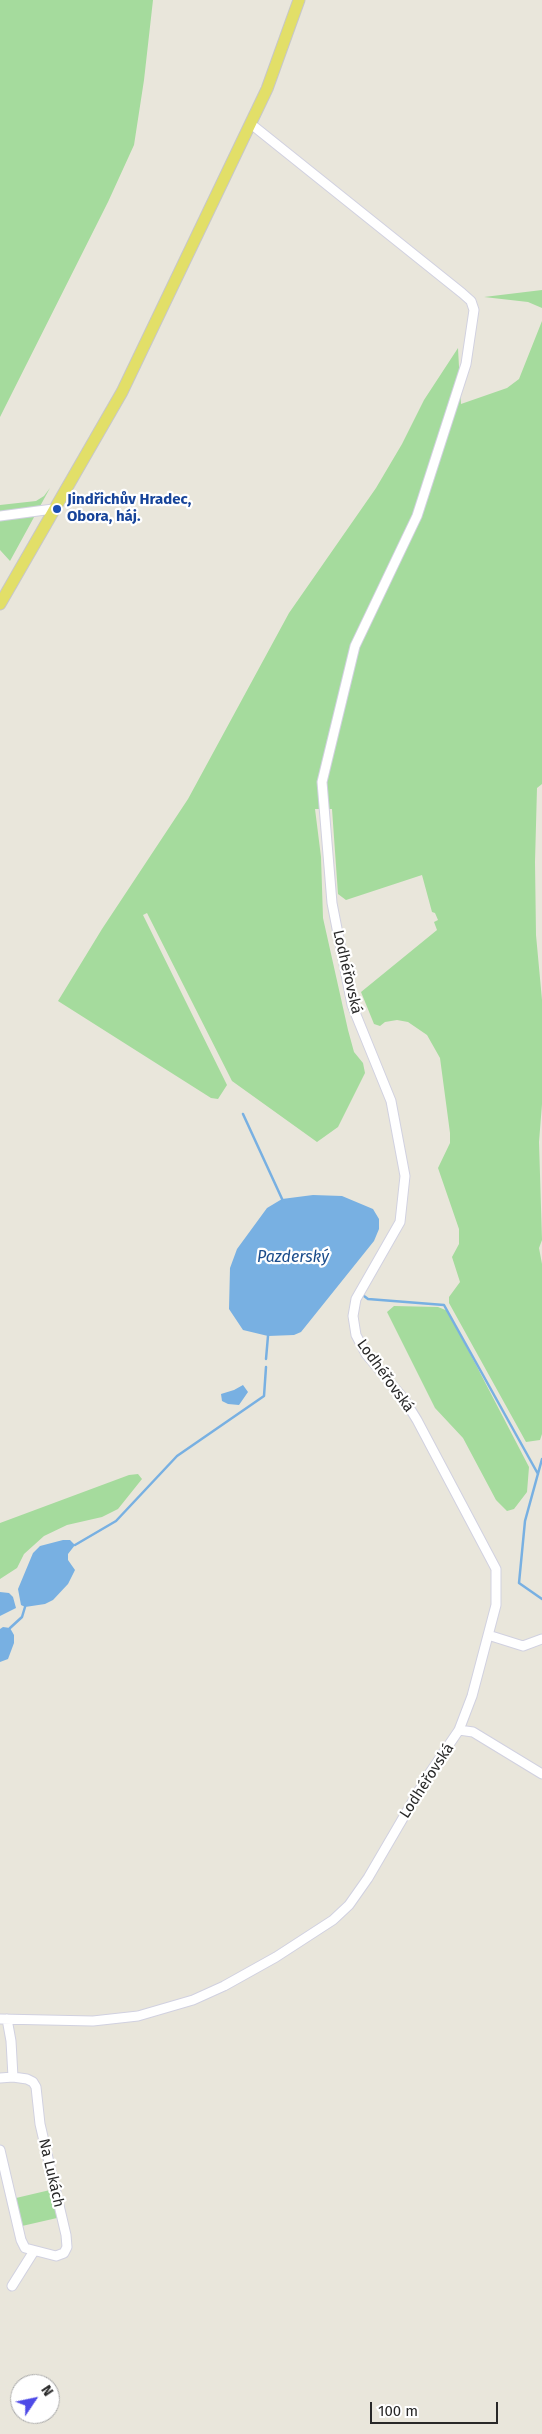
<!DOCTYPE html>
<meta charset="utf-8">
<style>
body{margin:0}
#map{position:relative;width:542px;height:2434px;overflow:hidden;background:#e9e6db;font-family:"Fira Sans",sans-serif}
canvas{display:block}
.north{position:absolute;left:10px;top:2374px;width:50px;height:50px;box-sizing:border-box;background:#fff;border:1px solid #a9a9a9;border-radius:50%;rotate:56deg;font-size:14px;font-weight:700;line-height:20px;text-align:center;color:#282828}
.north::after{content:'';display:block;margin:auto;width:18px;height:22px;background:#4e4ae7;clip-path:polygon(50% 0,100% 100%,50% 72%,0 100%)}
.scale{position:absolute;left:370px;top:2402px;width:128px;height:22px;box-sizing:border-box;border:2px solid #282828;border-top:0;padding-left:6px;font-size:15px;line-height:18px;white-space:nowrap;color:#282828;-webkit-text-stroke:4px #fff;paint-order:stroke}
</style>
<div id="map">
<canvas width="542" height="2434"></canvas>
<div class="north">N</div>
<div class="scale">100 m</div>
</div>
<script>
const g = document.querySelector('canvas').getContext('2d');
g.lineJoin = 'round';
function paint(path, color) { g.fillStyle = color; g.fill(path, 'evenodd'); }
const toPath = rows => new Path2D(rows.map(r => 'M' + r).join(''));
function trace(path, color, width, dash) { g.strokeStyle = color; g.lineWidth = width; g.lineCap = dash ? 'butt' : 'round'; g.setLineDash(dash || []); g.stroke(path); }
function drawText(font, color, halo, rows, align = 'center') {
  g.font = font + ' "Fira Sans",sans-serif'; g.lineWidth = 4.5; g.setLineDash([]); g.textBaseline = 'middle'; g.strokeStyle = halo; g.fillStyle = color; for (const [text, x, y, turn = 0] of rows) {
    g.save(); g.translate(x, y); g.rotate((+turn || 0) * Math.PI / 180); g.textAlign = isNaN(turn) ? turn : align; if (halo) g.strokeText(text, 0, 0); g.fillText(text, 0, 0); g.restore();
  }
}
const green = toPath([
 [0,0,153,0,144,80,134,145,108,202,0,417],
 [542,290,542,308,528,302,484,297],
 [542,321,542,784,537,788,535,862,536,935,542,1000,542,1104,539,1142,542,1240,539,1248,542,1264,542,1434,540,1440,526,1442,449,1303,449,1297,460,1282,452,1257,459,1244,459,1229,438,1168,450,1143,450,1133,440,1058,427,1035,408,1022,397,1020,385,1022,380,1026,374,1024,361,992,437,930,434,922,438,920,435,913,432,912,422,875,346,900,338,894,332,809,315,809,321,857,323,918,348,1030,354,1052,363,1063,365,1073,338,1127,317,1142,232,1081,147,913,143,915,227,1085,218,1099,211,1098,58,1001,102,929,188,799,289,613,376,488,402,444,424,400,458,348,461,404,507,388,519,379],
 [50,488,10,561,0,550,0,505,36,501,44,496],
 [394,1306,438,1307,448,1311,529,1467,527,1492,514,1509,507,1511,496,1500,463,1438,435,1408,387,1312],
 [138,1474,142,1479,118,1509,102,1517,67,1525,44,1536,24,1554,17,1568,0,1579,0,1523,129,1475],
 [50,2190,57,2218,22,2226,16,2198]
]);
const water = toPath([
 [313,1195,342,1196,373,1209,379,1219,379,1229,374,1241,301,1332,294,1335,268,1336,243,1330,229,1309,230,1268,237,1249,267,1208,282,1199],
 [243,1385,248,1392,239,1405,228,1404,222,1401,221,1394,234,1390],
 [63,1540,70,1540,75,1545,68,1554,68,1560,75,1570,68,1584,53,1600,45,1604,25,1607,21,1605,18,1589,33,1553,40,1546],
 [0,1592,9,1593,13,1597,16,1608,0,1616],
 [3,1627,10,1628,14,1635,14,1643,8,1659,0,1662,0,1629]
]);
const stream = toPath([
 [243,1114,283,1201],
 [364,1296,368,1299,444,1305,538,1474],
 [266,1359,268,1336],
 [542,1459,525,1521,519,1583,542,1599],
 [75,1545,116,1521,177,1456,264,1396,266,1367],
 [10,1628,22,1617,25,1607]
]);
const minor = toPath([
 [0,516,53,509],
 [488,1635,523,1646,542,1639],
 [459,1730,473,1732,542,1774],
 [0,2019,93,2021,138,2016,193,2000,224,1986,276,1957,333,1920,349,1905,368,1878,427,1777,459,1730,472,1696,496,1605,496,1569,417,1420,404,1399,366,1354,356,1335,353,1316,356,1299,400,1222,405,1176,391,1101,352,1005,332,903,322,782,355,646,417,516,466,364,474,310,471,301,462,293,251,124],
 [7,2019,11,2041,13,2077],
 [0,2078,13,2077,27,2079,33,2082,36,2087,40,2124,66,2235,67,2247,64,2253,56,2256,25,2248,21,2240,0,2150],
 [12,2286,34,2251]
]);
const major = toPath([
 [0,604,122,392,267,89,299,0]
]);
const markers = [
 [57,509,5,"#1a4fb4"]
];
const transitNames = [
 ["Jindřichův Hradec,",67,500],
 ["Obora, háj.",67,517]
];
const streetNames = [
 ["Lodhéřovská",347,972,77],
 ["Lodhéřovská",385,1376,54],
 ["Lodhéřovská",427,1781,-57],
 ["Na Lukách",51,2173,77]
];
const waterNames = [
 ["Pazderský",293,1258]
];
paint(green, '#a5db9d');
paint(water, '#78b0e2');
trace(stream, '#78b0e2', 2.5);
trace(minor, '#d1d1e0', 11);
trace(major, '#c7c7c7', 13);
trace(minor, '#fff', 9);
trace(major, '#e2df68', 11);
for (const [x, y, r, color] of markers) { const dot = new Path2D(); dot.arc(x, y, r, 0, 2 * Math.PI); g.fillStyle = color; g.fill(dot); trace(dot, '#fff', 2); }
drawText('bold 15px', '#164399', '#fff', transitNames, 'left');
drawText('15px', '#282828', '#fff', streetNames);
drawText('italic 16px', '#1a4c8b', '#fff', waterNames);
</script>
